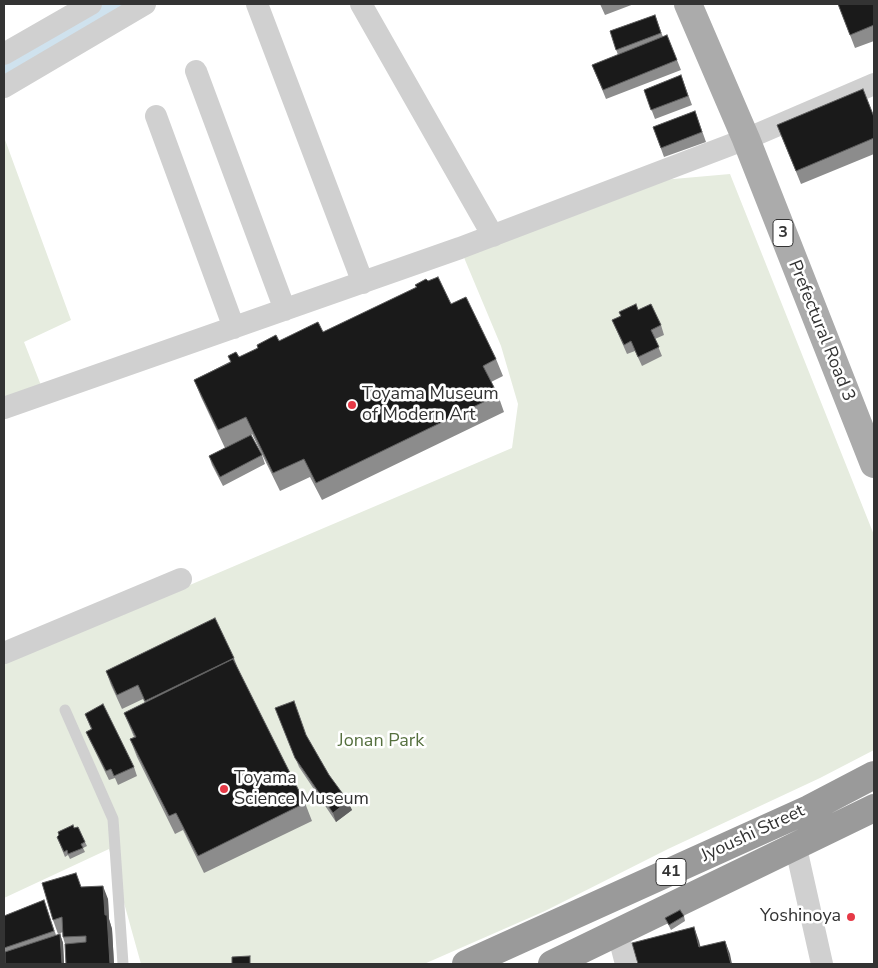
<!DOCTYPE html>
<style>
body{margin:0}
#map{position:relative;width:878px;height:968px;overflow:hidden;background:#fff;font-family:"Nunito Sans",sans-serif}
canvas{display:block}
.frame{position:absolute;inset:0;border:5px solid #333;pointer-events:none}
</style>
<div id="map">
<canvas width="878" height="968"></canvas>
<div class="frame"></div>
</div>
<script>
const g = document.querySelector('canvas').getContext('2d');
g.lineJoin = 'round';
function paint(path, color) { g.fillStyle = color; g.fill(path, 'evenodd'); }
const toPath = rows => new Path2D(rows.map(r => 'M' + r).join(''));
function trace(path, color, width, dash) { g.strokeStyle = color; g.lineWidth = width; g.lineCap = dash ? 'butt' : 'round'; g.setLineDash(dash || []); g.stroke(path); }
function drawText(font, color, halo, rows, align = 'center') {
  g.font = font + ' "Nunito Sans",sans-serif'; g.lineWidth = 5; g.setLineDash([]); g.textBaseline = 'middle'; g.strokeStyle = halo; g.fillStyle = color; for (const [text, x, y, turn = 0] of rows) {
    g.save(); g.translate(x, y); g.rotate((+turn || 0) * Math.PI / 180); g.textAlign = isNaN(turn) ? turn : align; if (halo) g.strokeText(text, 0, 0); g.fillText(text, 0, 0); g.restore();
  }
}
const green = toPath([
 [4,137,71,320,24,342,44,393,4,405],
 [730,174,874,535,874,750,820,778,668,849,545,911,424,964,141,964,109,849,4,898,4,664,512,448,518,404,501,346,460,248,628,183]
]);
const river = toPath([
 [4,72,114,4]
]);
const lane = toPath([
 [65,710,113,819,123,964]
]);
const street = toPath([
 [257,4,363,283],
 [361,4,493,236],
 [4,54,91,4],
 [196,71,285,310],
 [4,87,145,4],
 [156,116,234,328],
 [4,408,460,248,746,139,874,84],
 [4,653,181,579],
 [796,848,822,964],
 [618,933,626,964]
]);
const primary = toPath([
 [688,4,746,139,874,464]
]);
const highway = toPath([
 [466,964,809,809,874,775],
 [552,964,874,808]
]);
const wall = toPath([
 [600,4,634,4,605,15],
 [838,4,874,4,874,41,855,48],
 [655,15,663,37,667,35,681,70,606,99,592,65,618,55,610,31],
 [681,75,692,105,655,119,644,90],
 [695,111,706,142,664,157,653,127],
 [874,117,874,154,801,184,777,125],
 [415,285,451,304,496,359,503,376,491,382,498,395,504,412,322,500,310,477,280,491,252,434,251,435,262,455,265,464,223,486,212,465,209,456,225,448,201,397,194,380,239,357,279,341,323,332,416,288],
 [638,310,661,325,664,335,655,339,662,356,642,366,635,351,627,354,612,320],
 [234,658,239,672,305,803,312,821,204,873,183,830,175,834,137,757,130,739,134,737,124,713,145,703,143,699,122,709,111,685,106,671],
 [275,708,306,735,329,775,352,810,336,822,299,767],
 [85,714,134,767,137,776,118,785,115,778,109,780,90,741,86,732,91,729],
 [74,828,85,842,87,846,83,848,85,852,70,859,68,855,65,857,57,837],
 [81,887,108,899,109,919,112,929,114,964,66,964,65,944,63,937,63,932,58,934,53,920],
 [44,900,56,935,60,934,63,943,64,964,5,964,5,959,4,959,4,916],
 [684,916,685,921,671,930,665,918]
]);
const shadedWall = toPath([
 [348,801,352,810,336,822,333,813],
 [103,886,108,899,109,919,112,929,114,964,110,964,105,915],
 [694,927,699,941,704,961,699,947],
 [60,934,63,943,64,964,62,964],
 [725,941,730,954,732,964,731,964]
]);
const building = toPath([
 [838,4,874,4,874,25,850,35,838,4],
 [655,15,661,33,616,50,610,31,655,15],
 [667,35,677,60,603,90,592,65,667,35],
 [681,75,688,96,651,110,644,90,681,75],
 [863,89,874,117,874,138,796,171,777,125,863,89],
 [695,111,702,132,661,148,653,127,695,111],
 [438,277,451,304,466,297,496,359,483,366,498,395,316,483,304,459,273,473,246,417,218,430,194,380,231,362,228,356,236,352,239,357,258,348,257,345,276,335,279,341,318,322,323,332,417,287,415,285,426,279,428,281,438,277],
 [636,304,638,310,651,304,661,325,651,330,659,347,638,357,631,341,624,345,612,320,621,316,619,312,636,304],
 [251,435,262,455,220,477,209,456,251,435],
 [215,618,234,658,145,701,138,685,117,695,106,671,215,618],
 [233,659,305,803,198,856,176,813,169,816,130,739,136,737,124,713,233,659],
 [294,701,306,735,329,775,348,801,333,813,295,758,275,708,294,701],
 [103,704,134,767,114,776,111,769,106,771,86,732,92,729,85,714,103,704],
 [73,825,74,828,78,827,85,842,81,844,83,848,68,854,67,850,64,852,57,837,59,835,58,832,73,825],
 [76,873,81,887,103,886,105,915,107,915,110,964,66,964,65,944,86,942,86,936,63,937,62,917,53,920,42,883,76,873],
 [44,900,54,931,4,948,4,916,44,900],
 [680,910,684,916,669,925,665,918,680,910],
 [694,927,699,947,725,941,731,964,638,964,632,943,694,927],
 [60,934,62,964,5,964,5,952,60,934],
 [250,956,250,964,232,964,232,957,250,956]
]);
const markers = [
 [352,405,5,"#e63946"],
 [224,789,5,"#e63946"],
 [851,917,5,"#e63946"]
];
const shields = [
 [783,233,20],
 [671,872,30]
];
const shieldNames = [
 ["3",783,233],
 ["41",671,872]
];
const streetNames = [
 ["Prefectural Road 3",821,331,68],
 ["Jyoushi Street",753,834,-25]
];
const poiNames = [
 ["Toyama Museum",362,395],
 ["of Modern Art",362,416],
 ["Toyama",234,779],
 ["Science Museum",234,800],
 ["Yoshinoya",841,917,"right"]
];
const parkNames = [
 ["Jonan Park",381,742]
];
paint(green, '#e6ecdf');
trace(river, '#cfe2ee', 42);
trace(lane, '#d0d0d0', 11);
trace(street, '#d0d0d0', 22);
trace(primary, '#ababab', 28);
trace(highway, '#9a9a9a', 28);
paint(wall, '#8c8c8c');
paint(shadedWall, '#5f5f5f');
paint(building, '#1a1a1a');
trace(building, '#5f5f5f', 1);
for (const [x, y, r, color] of markers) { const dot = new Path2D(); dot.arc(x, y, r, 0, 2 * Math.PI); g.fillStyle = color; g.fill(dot); trace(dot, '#fff', 2); }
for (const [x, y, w] of shields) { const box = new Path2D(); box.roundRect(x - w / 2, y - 13.5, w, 27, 4); g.fillStyle = '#fff'; g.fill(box); trace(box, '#333', 1); }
drawText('bold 16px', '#333', null, shieldNames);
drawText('18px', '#333', '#fff', streetNames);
drawText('18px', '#333', '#fff', poiNames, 'left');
drawText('18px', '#56703f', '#fff', parkNames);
</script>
